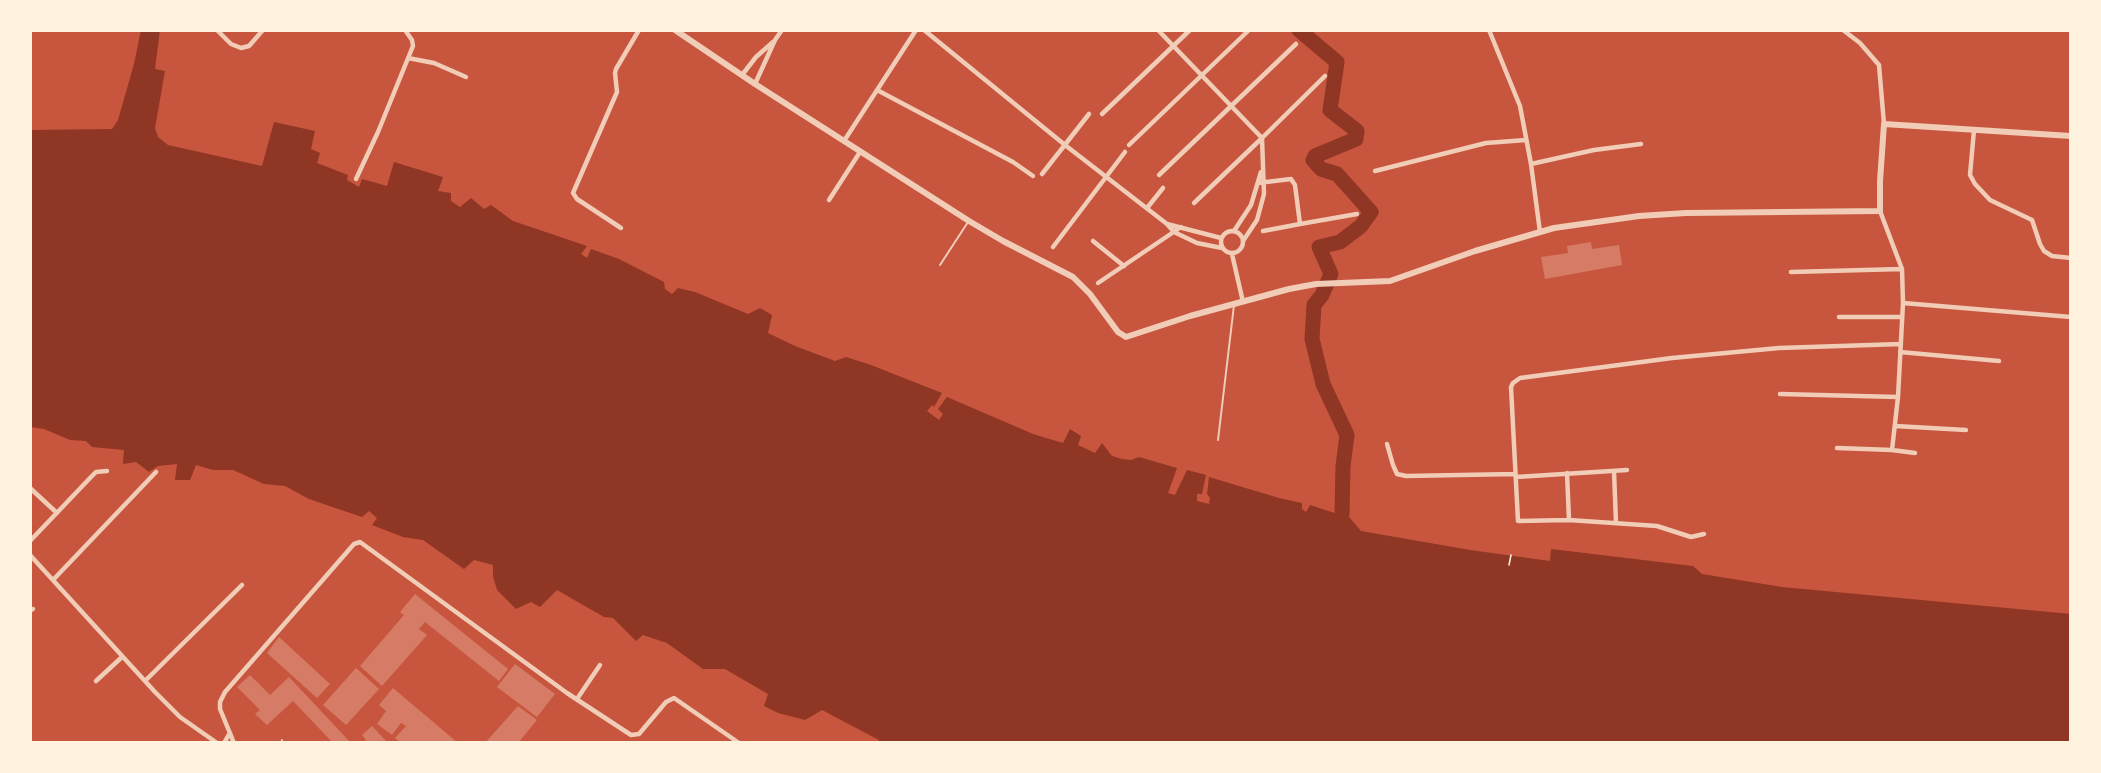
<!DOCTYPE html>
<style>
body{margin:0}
#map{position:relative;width:2101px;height:773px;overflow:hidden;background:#c8553d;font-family:Montserrat,sans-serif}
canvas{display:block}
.frame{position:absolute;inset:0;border:32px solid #fff3e0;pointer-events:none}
</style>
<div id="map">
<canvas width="2101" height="773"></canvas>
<div class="frame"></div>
</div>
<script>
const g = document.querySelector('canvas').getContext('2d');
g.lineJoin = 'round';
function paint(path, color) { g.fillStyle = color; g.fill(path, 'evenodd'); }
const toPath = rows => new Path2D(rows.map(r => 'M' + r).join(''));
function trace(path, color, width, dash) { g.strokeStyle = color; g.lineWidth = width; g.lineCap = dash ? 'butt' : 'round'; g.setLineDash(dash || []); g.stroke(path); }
const water = toPath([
 [141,30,160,30,155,69,165,71,155,128,158,137,168,145,262,166,274,122,315,131,311,149,320,153,317,163,348,175,347,180,359,187,362,179,387,186,394,162,443,177,438,191,451,193,451,201,460,207,471,198,484,209,491,205,513,221,587,246,581,254,587,258,591,249,619,259,664,282,665,289,672,294,678,288,695,292,748,314,760,308,772,315,768,333,795,346,835,361,846,357,871,365,942,393,934,407,932,405,927,411,939,420,943,414,938,409,947,397,1033,434,1063,443,1070,429,1081,436,1078,445,1095,453,1102,443,1112,456,1122,459,1131,460,1139,457,1177,468,1168,493,1175,495,1187,470,1206,475,1202,494,1197,494,1197,501,1209,504,1210,498,1207,494,1209,477,1279,498,1302,503,1302,509,1306,512,1310,505,1350,518,1361,531,1470,550,1550,561,1551,549,1693,566,1702,574,1782,587,2071,614,2071,743,878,743,879,740,822,710,805,720,778,713,764,706,768,694,725,669,703,669,667,643,643,635,636,641,613,618,604,617,557,590,540,607,531,602,516,609,497,590,493,576,493,565,474,560,464,569,423,540,403,537,372,525,377,518,369,511,362,517,309,499,285,486,264,484,233,470,213,470,196,465,190,480,175,480,177,464,158,466,149,472,136,462,123,464,124,450,92,447,86,441,70,440,44,429,30,427,30,130,112,129,118,120,134,64]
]);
const river = toPath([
 [1299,30,1337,62,1330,110,1357,131,1356,139,1315,156,1313,160,1321,169,1337,174,1371,212,1361,226,1340,242,1319,247,1331,274,1322,295,1314,305,1312,339,1323,384,1347,435,1343,466,1342,515,1338,536]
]);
const building = toPath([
 [1591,242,1592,249,1619,245,1622,265,1545,279,1541,257,1568,253,1567,246],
 [415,594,508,669,499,681,425,622,419,629,427,635,382,686,360,666,404,615,400,612],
 [279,637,330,684,317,698,267,653],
 [515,664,555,694,537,717,497,687],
 [356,668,379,689,346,725,323,705],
 [250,675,270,695,289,677,351,743,333,743,293,701,267,725,255,714,260,710,237,687],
 [393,688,458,743,401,743,395,738,406,726,401,723,392,735,377,724,386,711,379,705],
 [518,706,537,720,518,743,485,743],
 [372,726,388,743,363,743,366,740,362,735]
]);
const path = toPath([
 [1509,565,1511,555]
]);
const service = toPath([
 [940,265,968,222],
 [1218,440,1234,305],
 [281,743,282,740]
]);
const minor = toPath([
 [217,30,231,44,241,48,249,46,263,30],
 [924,30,1065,145,1167,224,1174,232,1197,243,1222,248],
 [1158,30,1262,138,1194,203],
 [1489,30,1520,106,1531,164,1540,232],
 [1843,30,1860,43,1879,65,1884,124],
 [408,58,434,63,466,77],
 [742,75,756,57,773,42],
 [755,84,775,40,782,30],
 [877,90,1013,162,1033,176],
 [1102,114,1190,30],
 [1974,130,1970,175,1975,184,1990,200,2032,220,2040,244,2044,251,2052,256,2071,258],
 [844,141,916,30],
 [1129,145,1249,30],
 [1531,164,1594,150,1641,144],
 [1375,171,1486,143,1526,140],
 [1042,174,1089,114],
 [1159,175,1296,44],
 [356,179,378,132,413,46,412,40,405,30],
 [1258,183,1291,179,1295,185,1300,224,1357,214],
 [829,200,860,152],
 [1147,208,1163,188],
 [1167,224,1221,238],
 [621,228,577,199,573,193,617,92,615,73,616,69,639,30],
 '1221 242a11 11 0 1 1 22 0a11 11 0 1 1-22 0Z',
 [1234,231,1251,205,1261,172],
 [1263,231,1300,224],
 [1093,241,1124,266],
 [1243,241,1257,220,1264,194,1262,138,1325,76],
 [1053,247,1125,152],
 [1232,254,1243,302],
 [1791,272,1902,269],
 [1098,283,1181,227],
 [1903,303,2071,317],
 [1839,317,1902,317],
 [1900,352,1999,361],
 [1780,394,1898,397],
 [1895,426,1966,430],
 [1387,444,1393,465,1397,474,1406,476,1515,474],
 [1837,448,1892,450,1898,397,1903,303,1902,269,1880,211],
 [1892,450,1915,453],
 [1614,471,1616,523],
 [1567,473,1569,520],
 [1516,477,1627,470],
 [30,488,57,513],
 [1704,534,1691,537,1657,526,1569,520,1518,521,1511,387,1513,383,1520,378,1672,358,1779,348,1901,344],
 [30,541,91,477,96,472,107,471],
 [30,555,155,692,180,717,217,743],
 [53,580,156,472],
 [30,611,33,609],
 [96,681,122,657],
 [145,681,242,585],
 [577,699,600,665],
 [224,743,230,733],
 [234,743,220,709,220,702,225,692,354,544,360,542,567,693,631,735,639,734,666,702,674,698,739,743]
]);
const tertiary = toPath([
 [675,30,755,84,969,221,1003,241,1073,277,1090,294,1118,332,1126,337,1190,316,1289,289,1316,284,1390,281,1475,251,1554,228,1639,216,1686,213,1880,211,1880,181,1884,124,2071,136]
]);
paint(water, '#8f3625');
trace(river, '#8f3625', 15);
paint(building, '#d67c66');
trace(path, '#fff3e0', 1.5);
trace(service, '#f1ccb7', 2);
trace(minor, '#f1ccb7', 4.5);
trace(tertiary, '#f1ccb7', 6);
</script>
